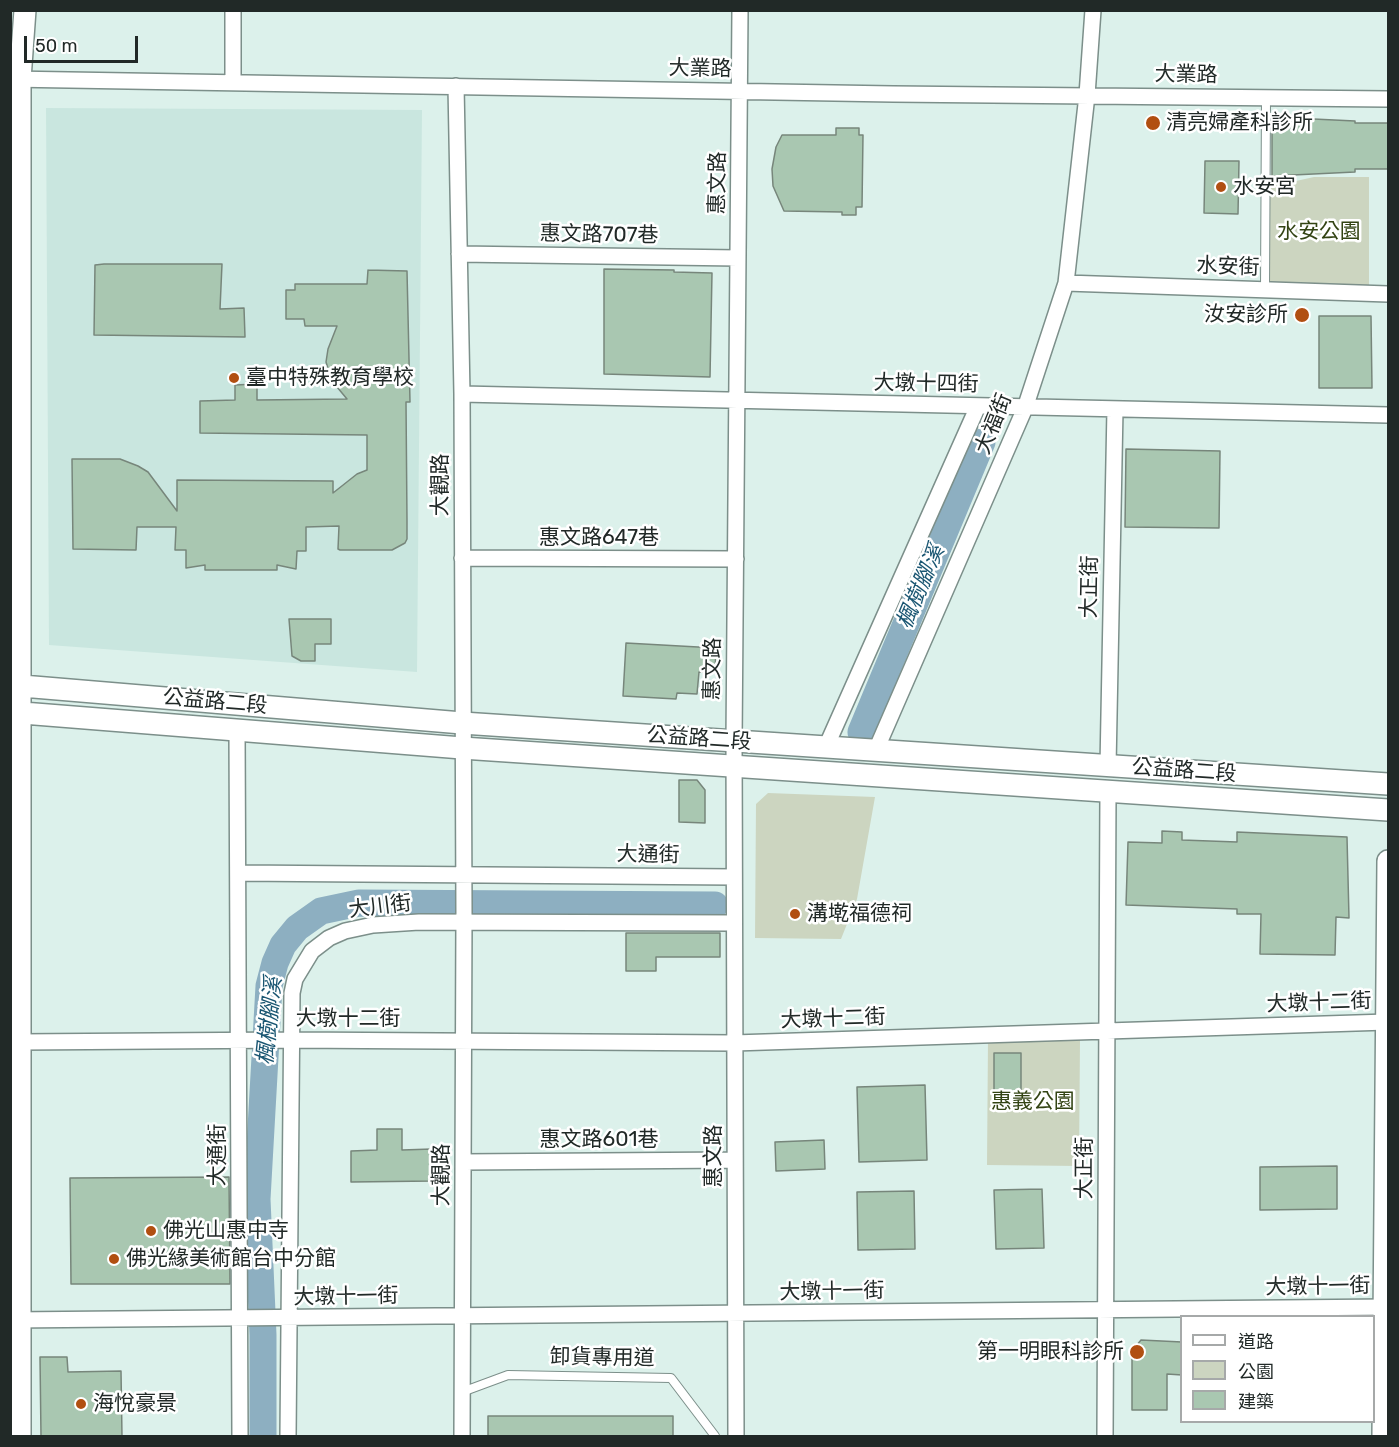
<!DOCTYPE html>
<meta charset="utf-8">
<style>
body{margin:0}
#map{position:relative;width:1399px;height:1447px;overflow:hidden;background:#dcf1eb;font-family:Rubik,"Noto Sans TC",sans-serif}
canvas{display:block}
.frame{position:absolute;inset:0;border:12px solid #212927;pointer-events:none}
.legend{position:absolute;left:1180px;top:1315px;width:195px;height:108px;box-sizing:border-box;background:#fff;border:2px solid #a6a9a9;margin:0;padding:8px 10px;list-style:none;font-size:18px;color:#212927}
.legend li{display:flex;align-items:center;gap:12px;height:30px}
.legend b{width:30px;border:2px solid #a6a9a9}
.scale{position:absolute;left:24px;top:36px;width:114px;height:27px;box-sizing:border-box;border:3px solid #212927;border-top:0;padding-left:8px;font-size:18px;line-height:21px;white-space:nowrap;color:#212927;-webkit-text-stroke:4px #fff;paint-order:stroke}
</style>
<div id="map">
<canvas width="1399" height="1447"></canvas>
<div class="frame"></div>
<ul class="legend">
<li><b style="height:8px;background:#fff"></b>道路</li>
<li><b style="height:16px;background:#ccd5c0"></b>公園</li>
<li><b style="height:16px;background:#a9c7b1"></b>建築</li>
</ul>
<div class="scale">50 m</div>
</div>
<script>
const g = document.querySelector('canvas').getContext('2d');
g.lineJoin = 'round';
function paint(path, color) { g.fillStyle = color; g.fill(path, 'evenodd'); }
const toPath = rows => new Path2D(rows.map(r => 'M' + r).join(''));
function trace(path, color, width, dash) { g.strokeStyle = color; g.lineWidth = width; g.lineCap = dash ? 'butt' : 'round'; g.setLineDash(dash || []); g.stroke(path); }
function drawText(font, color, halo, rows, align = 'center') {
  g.font = font + ' Rubik,"Noto Sans TC",sans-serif'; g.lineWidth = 5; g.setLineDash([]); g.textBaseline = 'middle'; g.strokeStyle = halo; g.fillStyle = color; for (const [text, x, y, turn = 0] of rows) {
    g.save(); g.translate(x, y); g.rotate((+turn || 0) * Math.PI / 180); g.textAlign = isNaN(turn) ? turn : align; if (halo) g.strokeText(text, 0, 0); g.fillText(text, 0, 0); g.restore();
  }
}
const built = toPath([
 [46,108,422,110,417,672,49,645]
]);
const green = toPath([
 [1314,177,1369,177,1369,285,1270,284,1270,181,1296,181],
 [768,793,875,797,857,899,841,939,755,938,756,804],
 [988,1039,1080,1040,1079,1166,987,1165]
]);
const river = toPath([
 [861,732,982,442],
 [263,1436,263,1335,257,1199,269,986,275,963,283,945,297,928,321,911,359,903,715,905]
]);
const building = toPath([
 [1272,117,1355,121,1355,123,1389,123,1389,169,1355,169,1355,172,1272,176,1272,117],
 [836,128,859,128,859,135,863,135,862,207,856,207,856,215,842,215,842,212,784,211,773,186,772,169,776,147,782,135,836,135,836,128],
 [1205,161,1239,161,1238,214,1204,213,1205,161],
 [104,264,222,264,220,309,244,308,245,337,94,335,95,265,104,264],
 [604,269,674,270,674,272,712,273,710,377,604,374,604,269],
 [368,270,407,271,410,402,406,402,407,521,407,539,405,543,392,550,340,550,338,549,339,526,306,527,306,551,297,551,296,569,277,565,277,570,205,570,205,565,186,568,186,550,175,550,176,527,137,527,136,550,73,549,72,459,120,459,138,466,148,472,177,511,177,480,333,481,333,493,357,474,367,470,367,435,200,433,200,401,235,400,235,385,257,384,257,400,347,399,332,381,326,362,328,349,337,326,305,326,304,319,286,319,286,290,295,290,295,284,367,284,368,270],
 [1319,316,1371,316,1372,388,1319,388,1319,316],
 [1126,449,1220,451,1219,528,1125,527,1126,449],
 [289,619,331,619,331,644,315,644,315,661,301,661,292,656,289,619],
 [626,643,716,648,715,673,699,672,697,694,677,693,676,699,623,696,626,643],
 [679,780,697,780,705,790,705,823,679,822,679,780],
 [1162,831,1182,832,1182,840,1237,842,1237,832,1347,837,1349,918,1336,917,1335,955,1260,954,1261,914,1237,914,1237,909,1126,905,1128,842,1162,843,1162,831],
 [626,933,720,933,720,957,656,957,656,971,626,971,626,933],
 [994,1053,1021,1053,1021,1103,994,1103,994,1053],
 [925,1085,927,1160,859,1162,857,1087,925,1085],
 [377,1129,402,1129,402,1150,432,1149,433,1181,351,1182,351,1151,377,1150,377,1129],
 [824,1140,825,1169,776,1171,775,1142,824,1140],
 [1337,1166,1337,1209,1260,1210,1260,1167,1337,1166],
 [229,1177,230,1284,71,1284,70,1178,229,1177],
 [1042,1189,1044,1248,996,1249,994,1190,1042,1189],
 [914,1191,915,1249,858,1250,857,1192,914,1191],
 [1141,1340,1182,1342,1182,1375,1167,1374,1167,1410,1132,1410,1132,1351,1141,1340],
 [40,1357,67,1357,68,1372,121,1371,122,1437,41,1437,40,1357],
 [488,1416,673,1416,673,1437,488,1437,488,1416]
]);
const lane = toPath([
 [1265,289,1266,98],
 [462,1392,508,1375,671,1378,715,1436]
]);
const street = toPath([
 [233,10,233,83],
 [10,79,893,94,1388,99],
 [456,86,462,394,464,914,462,1436],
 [459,254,738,258],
 [1066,283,1388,294],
 [462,394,1388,415],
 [462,558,736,559],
 [237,730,240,1436],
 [826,747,978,406],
 [876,750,1025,408,1066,283,1087,95,1093,10],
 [1108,766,1115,409],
 [238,873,734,877],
 [20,1042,291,1040,734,1043,1387,1022],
 [463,1162,735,1160],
 [12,1320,1388,1307],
 [288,1436,292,993,295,979,312,951,329,938,345,931,373,925,419,922,734,923],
 [736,1436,734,741,740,10],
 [1105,1436,1108,792]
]);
const secondary = toPath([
 [10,685,462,723,1388,784],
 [10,712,462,748,1388,810],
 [20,1436,20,79,25,10],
 [1383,1436,1388,861]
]);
const markers = [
 [1153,123,8,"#b14f11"],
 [1221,187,6,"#b14f11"],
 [1302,315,8,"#b14f11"],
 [234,378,6,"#b14f11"],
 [795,914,6,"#b14f11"],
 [151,1231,6,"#b14f11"],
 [114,1259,6,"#b14f11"],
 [1137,1352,8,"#b14f11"],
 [81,1404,6,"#b14f11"]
];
const streetNames = [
 ["大業路",700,69,1],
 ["大業路",1186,75,1],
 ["惠文路",718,183,-89],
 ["惠文路707巷",599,235,1],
 ["水安街",1228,267,2],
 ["大墩十四街",926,384,1],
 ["大福街",994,424,-68],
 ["大觀路",441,485,-90],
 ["惠文路647巷",599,538],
 ["大正街",1090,587,-89],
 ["惠文路",713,669,-89],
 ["公益路二段",215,702,5],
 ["公益路二段",699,739,4],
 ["公益路二段",1184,771,4],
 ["大通街",648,855,1],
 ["大川街",380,907,-7],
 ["大墩十二街",1319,1003,-2],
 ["大墩十二街",348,1019],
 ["大墩十二街",833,1019,-2],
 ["惠文路601巷",599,1140],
 ["大通街",218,1155,-90],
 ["惠文路",714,1156,-90],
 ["大正街",1085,1168,-90],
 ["大觀路",442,1175,-90],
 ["大墩十一街",1318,1287,-1],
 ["大墩十一街",832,1292,-1],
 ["大墩十一街",346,1297,-1],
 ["卸貨專用道",602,1358,1]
];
const poiNames = [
 ["清亮婦產科診所",1166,123],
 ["水安宮",1233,187],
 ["汝安診所",1288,315,"right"],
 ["臺中特殊教育學校",246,378],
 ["溝墘福德祠",807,914],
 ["佛光山惠中寺",163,1231],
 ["佛光緣美術館台中分館",126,1259],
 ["第一明眼科診所",1124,1352,"right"],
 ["海悅豪景",93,1404]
];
const parkNames = [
 ["水安公園",1319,232],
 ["惠義公園",1033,1102]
];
const waterNames = [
 ["楓樹腳溪",921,587,-67],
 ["楓樹腳溪",270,1021,-84]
];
paint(built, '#c9e6df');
paint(green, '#ccd5c0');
trace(river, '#8dafc1', 27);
paint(building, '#a9c7b1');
trace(building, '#77867b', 1.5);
trace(lane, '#7c8f8a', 10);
trace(street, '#7c8f8a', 18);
trace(secondary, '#7c8f8a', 24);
trace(lane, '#fff', 8);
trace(street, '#fff', 15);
trace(secondary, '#fff', 21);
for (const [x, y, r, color] of markers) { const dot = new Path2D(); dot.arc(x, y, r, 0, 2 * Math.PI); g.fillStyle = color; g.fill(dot); trace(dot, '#fff', 2); }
drawText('21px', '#212927', '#fff', streetNames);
drawText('21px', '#212927', '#fff', poiNames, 'left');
drawText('21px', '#334414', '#fff', parkNames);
drawText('italic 22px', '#1a5672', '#fff', waterNames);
</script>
